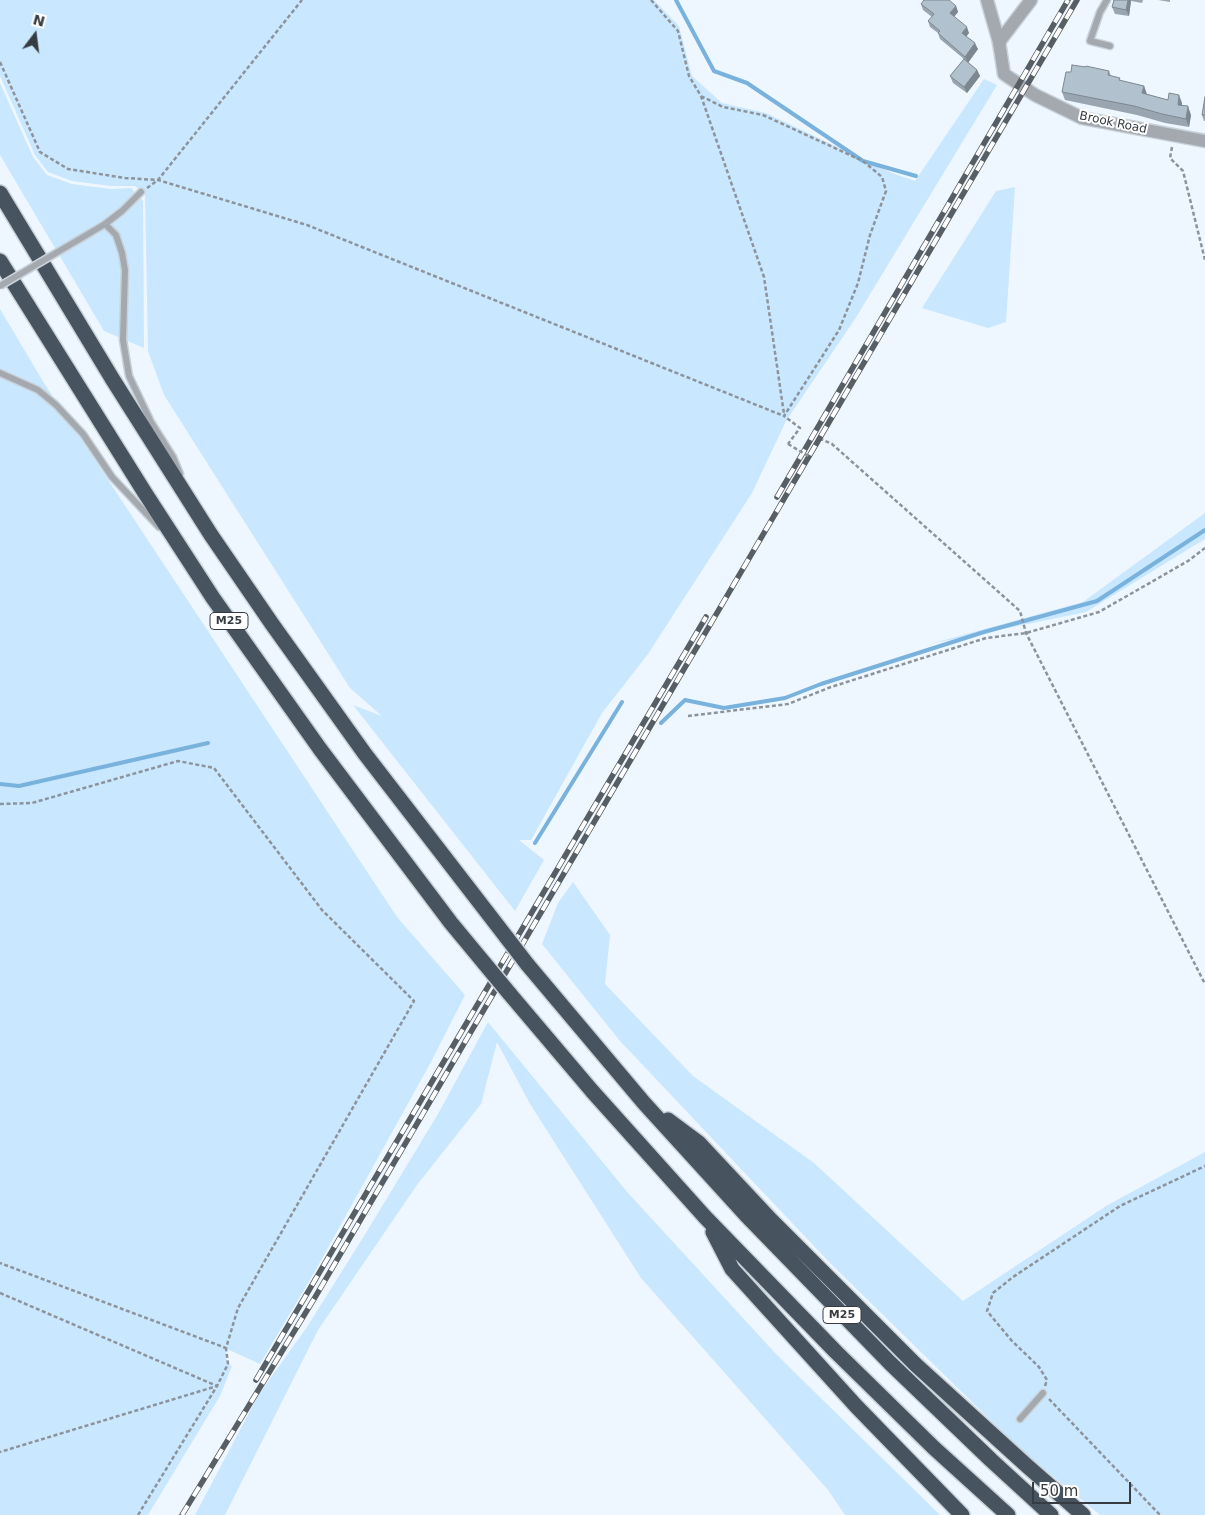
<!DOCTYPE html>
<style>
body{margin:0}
#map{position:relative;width:1205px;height:1515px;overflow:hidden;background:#eef7ff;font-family:"DejaVu Sans",sans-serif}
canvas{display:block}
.north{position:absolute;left:10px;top:10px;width:50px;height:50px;-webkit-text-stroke:4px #fff;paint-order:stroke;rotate:15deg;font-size:14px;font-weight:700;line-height:20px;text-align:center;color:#363c41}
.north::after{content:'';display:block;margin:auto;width:18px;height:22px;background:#363c41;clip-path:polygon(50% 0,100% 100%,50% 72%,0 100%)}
.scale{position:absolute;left:1032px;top:1482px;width:99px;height:22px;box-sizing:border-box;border:2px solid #363c41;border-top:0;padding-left:6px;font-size:15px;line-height:18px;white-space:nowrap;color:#363c41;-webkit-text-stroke:4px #fff;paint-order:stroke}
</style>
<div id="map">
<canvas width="1205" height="1515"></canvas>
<div class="north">N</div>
<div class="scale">50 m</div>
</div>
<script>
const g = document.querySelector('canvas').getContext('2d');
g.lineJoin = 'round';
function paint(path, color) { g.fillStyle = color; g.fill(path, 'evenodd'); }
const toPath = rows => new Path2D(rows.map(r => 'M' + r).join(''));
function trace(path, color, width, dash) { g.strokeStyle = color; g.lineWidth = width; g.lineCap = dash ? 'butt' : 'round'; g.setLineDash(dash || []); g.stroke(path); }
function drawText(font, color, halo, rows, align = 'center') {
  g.font = font + ' "DejaVu Sans",sans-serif'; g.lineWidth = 4; g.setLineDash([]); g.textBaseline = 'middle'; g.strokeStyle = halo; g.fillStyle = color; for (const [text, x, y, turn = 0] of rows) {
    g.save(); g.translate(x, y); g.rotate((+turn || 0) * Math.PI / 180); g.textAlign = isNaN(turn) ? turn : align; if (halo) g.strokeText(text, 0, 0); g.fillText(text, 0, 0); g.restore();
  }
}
const green = toPath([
 [0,0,654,0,679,26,692,76,722,103,766,113,892,173,915,181,984,79,997,85,855,319,786,421,752,493,648,654,602,713,531,840,519,840,544,860,515,911,353,705,382,716,350,688,164,395,148,351,145,194,135,186,111,186,72,181,48,172,35,155,0,76],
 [0,83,33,157,47,175,72,184,111,189,131,188,143,201,144,348,104,331,0,155],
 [1015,187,1006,322,988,328,922,308,996,191],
 [0,309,44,383,397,917,465,995,431,1062,314,1273,260,1364,227,1349,225,1343,227,1364,232,1366,220,1396,148,1515,0,1515],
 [1205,513,1205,539,1086,612,930,644,1083,602],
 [573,882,610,935,605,984,693,1076,814,1163,963,1301,1106,1206,1205,1152,1205,1515,1100,1515,1020,1449,830,1263,620,1041,542,944,558,903],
 [488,1022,628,1193,777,1355,940,1515,845,1515,828,1490,641,1278,530,1104,497,1042,481,1104,417,1185,318,1330,225,1515,195,1515,259,1394,307,1327,364,1236,438,1114]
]);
const stream = toPath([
 [676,0,714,71,747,83,863,161,916,176],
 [661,723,685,700,724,708,785,698,821,684,984,632,1097,601,1205,530],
 [0,784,19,786,208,743],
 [535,843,622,702]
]);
const path = toPath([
 [651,0,678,31,689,76,701,96,764,277,784,414],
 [0,62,40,152,68,169,125,178,158,180,307,225,784,416],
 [701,96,723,107,763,115,863,161,882,177,886,191,870,235,858,283,839,330,784,416,800,428,788,444],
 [1172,147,1170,158,1183,171,1205,260],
 [147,188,158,180,302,0],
 [810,457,821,439,832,444,1020,611,1026,633,1205,984],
 [688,716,788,704,831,687,986,638,1026,633,1099,612,1188,561,1205,548],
 [0,804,32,803,178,761,214,768,322,910,414,1001,238,1308,226,1348,0,1263],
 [0,1293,217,1386,0,1452],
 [1045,1386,1047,1380,1039,1367,1012,1341,987,1311,993,1293,1013,1277,1120,1206,1205,1166],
 [1049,1399,1160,1515],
 [138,1515,217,1386,228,1364,226,1348]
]);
const service = toPath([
 [1107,0,1100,12,1090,41,1110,46],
 [105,224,116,235,122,253,125,270,123,340,129,376,151,422,173,457,180,474],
 [90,233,105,224,122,211,141,192],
 [0,373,38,390,56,405,83,434,112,477,159,527],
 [1020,1419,1043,1393]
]);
const minor = toPath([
 [999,42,1031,0]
]);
const tertiary = toPath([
 [987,0,999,42,1004,74,1035,95,1082,118,1205,141]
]);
const motorway = toPath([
 [0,193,113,380,211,535,272,624,365,754,507,938],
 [0,261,145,493,213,598,320,749,451,923,485,964],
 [527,964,644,1103,746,1215,890,1363,991,1460,1051,1515],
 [509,993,592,1091,705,1217,836,1352,934,1448,1008,1515],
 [668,1120,699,1143,771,1220,916,1365,1026,1465,1083,1515],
 [713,1232,732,1269,856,1406,962,1515]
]);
const rail = toPath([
 [777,497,1068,0],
 [256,1380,706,617],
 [182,1515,314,1299,1077,0]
]);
const pathBridge = toPath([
 [788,444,810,457]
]);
const serviceBridge = toPath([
 [0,286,90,233]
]);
const motorwayBridge = toPath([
 [507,938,527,964],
 [485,964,509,993]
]);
const wall = toPath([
 [1114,0,1143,0,1142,3,1131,1,1129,16,1115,14,1112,7],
 [1158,0,1170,0,1170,2],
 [921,4,956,6,958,12,954,17,969,33,966,37,978,49,968,62,977,70,980,76,967,93,953,83,950,76,964,59,940,39,938,33,930,27,928,21,932,17,923,10],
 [1109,71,1111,76,1121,81,1144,86,1147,94,1168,100,1182,103,1182,105,1191,115,1189,127,1165,123,1137,115,1065,100,1062,92],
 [1205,97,1205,121,1204,121,1202,115]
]);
const shadedWall = toPath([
 [1128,0,1130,0,1131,1,1129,16,1126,10],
 [956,6,958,12,952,19,950,13],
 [967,27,969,33,964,39,962,33],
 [975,43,978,49,968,63,965,57],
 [977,70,980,76,967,93,964,87],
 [1144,86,1147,95,1142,93],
 [1179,95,1182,103,1181,113,1178,105],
 [1188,106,1191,115,1189,127,1186,119]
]);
const building = toPath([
 [924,0,949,0,956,6,950,13,967,27,962,33,975,43,965,57,938,33,940,31,928,21,934,14,921,4,924,0],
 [1114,0,1128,0,1126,10,1112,7,1114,0],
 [964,59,977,70,964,87,950,76,964,59],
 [1072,65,1086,67,1086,66,1109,71,1108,75,1120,78,1119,80,1144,86,1142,93,1168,100,1169,93,1179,95,1178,105,1188,106,1186,119,1162,114,1134,106,1062,92,1066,72,1071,72,1072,65],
 [1205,97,1205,115,1202,115,1205,97]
]);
const shields = [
 [229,621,38],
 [842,1315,38]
];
const shieldNames = [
 ["M25",229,621],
 ["M25",842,1315]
];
const streetNames = [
 ["Brook Road",1113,123,12]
];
paint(green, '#c9e7ff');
trace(stream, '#79b2dd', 4);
trace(service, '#c9d2d9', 9);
trace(minor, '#c9d2d9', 15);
trace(tertiary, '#c9d2d9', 15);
trace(motorway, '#c9d2d9', 18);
trace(path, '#8c939a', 2.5, [4, 2.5]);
trace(service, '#a3a9af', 6);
trace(minor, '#a3a9af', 12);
trace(tertiary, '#a3a9af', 12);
trace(motorway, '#47545f', 15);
trace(rail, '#585f64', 5.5);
trace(rail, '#fff', 4, [11]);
trace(serviceBridge, '#c9d2d9', 9, []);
trace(motorwayBridge, '#c9d2d9', 18, []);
trace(pathBridge, '#8c939a', 2.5, [4, 2.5]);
trace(serviceBridge, '#a3a9af', 6);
trace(motorwayBridge, '#47545f', 15);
paint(wall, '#99a6b1');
paint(shadedWall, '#7d8790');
paint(building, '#b2c1ce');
trace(building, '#7d8790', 1);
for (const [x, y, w] of shields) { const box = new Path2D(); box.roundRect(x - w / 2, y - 8.5, w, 17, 4); g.fillStyle = '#fff'; g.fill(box); trace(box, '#363c41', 1); }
drawText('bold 11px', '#363c41', null, shieldNames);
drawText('12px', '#363c41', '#fff', streetNames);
</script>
